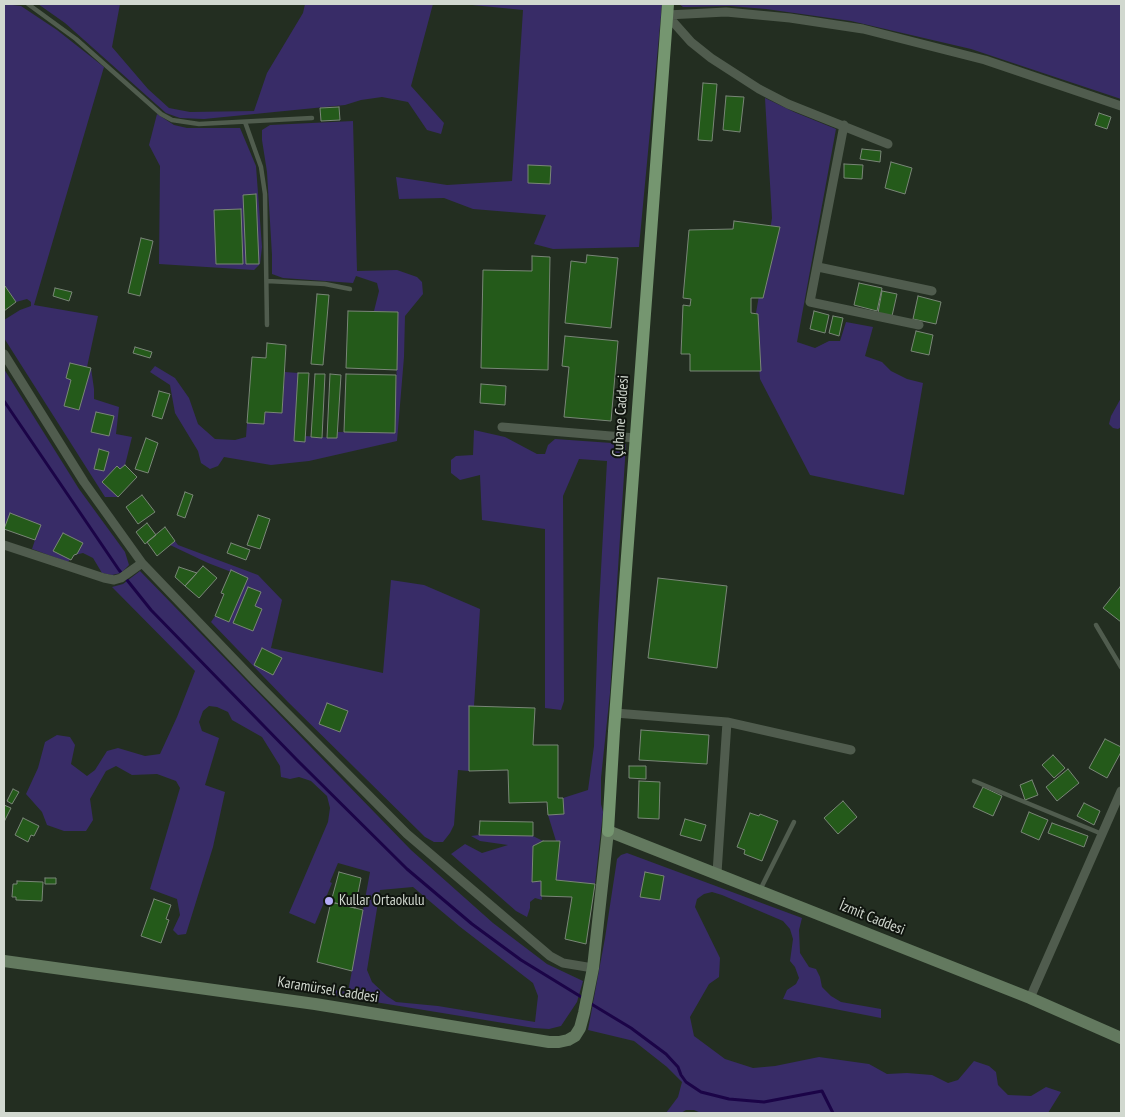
<!DOCTYPE html>
<meta charset="utf-8">
<style>
body{margin:0}
#map{position:relative;width:1125px;height:1117px;overflow:hidden;background:#232e21;font-family:"PT Sans Narrow",sans-serif}
canvas{display:block}
.frame{position:absolute;inset:0;border:5px solid #d1d8cf;pointer-events:none}
</style>
<div id="map">
<canvas width="1125" height="1117"></canvas>
<div class="frame"></div>
</div>
<script>
const g = document.querySelector('canvas').getContext('2d');
g.lineJoin = 'round';
function paint(path, color) { g.fillStyle = color; g.fill(path, 'evenodd'); }
const toPath = rows => new Path2D(rows.map(r => 'M' + r).join(''));
function trace(path, color, width, dash) { g.strokeStyle = color; g.lineWidth = width; g.lineCap = dash ? 'butt' : 'round'; g.setLineDash(dash || []); g.stroke(path); }
function drawText(font, color, halo, rows, align = 'center') {
  g.font = font + ' "PT Sans Narrow",sans-serif'; g.lineWidth = 4; g.setLineDash([]); g.textBaseline = 'middle'; g.strokeStyle = halo; g.fillStyle = color; for (const [text, x, y, turn = 0] of rows) {
    g.save(); g.translate(x, y); g.rotate((+turn || 0) * Math.PI / 180); g.textAlign = isNaN(turn) ? turn : align; if (halo) g.strokeText(text, 0, 0); g.fillText(text, 0, 0); g.restore();
  }
}
const green = toPath([
 [4,4,21,6,57,30,104,67,34,305,98,316,87,367,91,368,94,389,94,399,119,407,116,434,132,437,125,465,120,469,117,466,102,482,118,497,105,497,4,338,4,320,20,310,31,306,31,302,27,299,16,302,4,284],
 [38,4,120,4,112,47,148,89,169,108,190,112,254,111,267,73,303,13,305,4,433,4,411,86,444,123,441,134,427,130,408,102,382,97,361,100,345,105,204,119,180,118,166,113,65,23],
 [462,4,662,4,639,247,553,249,534,244,546,215,473,209,444,198,399,199,396,177,447,185,512,181,523,10],
 [679,4,1121,4,1121,99,971,49,851,21,766,9,730,6,688,7,683,7],
 [765,98,794,112,836,129,797,342,815,348,829,341,840,341,846,322,873,327,865,356,882,362,891,371,907,379,923,383,904,495,810,475,760,379,755,319,772,218],
 [157,114,174,125,187,128,240,128,256,166,262,247,260,264,254,270,159,264,160,166,149,145],
 [353,121,357,271,397,270,417,277,422,282,423,294,405,316,404,357,397,441,309,461,271,465,224,457,218,466,210,469,201,463,198,451,175,413,170,385,150,372,155,366,175,378,189,398,198,424,215,439,235,440,246,437,247,423,264,424,265,412,282,413,285,372,298,373,295,441,305,436,337,438,338,432,395,433,398,312,374,311,379,291,377,283,356,276,353,283,283,278,272,274,272,255,267,172,262,140,262,130,270,125],
 [4,369,79,489,125,552,129,565,121,573,112,575,102,573,93,558,83,553,74,555,68,562,32,549,35,540,10,514,4,530],
 [1121,398,1121,427,1118,429,1113,428,1109,424,1111,416],
 [474,430,505,437,537,454,545,454,548,445,555,439,626,444,610,693,601,778,601,804,603,812,595,884,556,880,560,842,556,841,548,815,564,814,563,798,588,790,594,746,598,624,607,461,579,459,563,496,564,701,561,710,545,708,545,529,482,520,480,475,460,480,451,473,451,460,456,456,473,455],
 [175,541,178,545,258,575,282,600,271,648,383,673,391,580,424,585,480,609,474,706,469,706,469,771,458,770,454,825,450,833,443,842,434,842,425,837,288,702,211,622,215,616,229,622,247,578,208,563,170,545],
 [140,571,411,850,493,923,547,964,583,981,577,1002,561,1026,549,1029,534,1028,326,994,319,988,348,992,370,872,338,863,330,882,332,883,315,924,289,913,328,822,330,808,327,796,311,781,299,777,290,779,281,777,280,766,262,737,232,720,228,712,217,707,209,706,203,711,199,722,202,731,219,738,205,785,225,792,213,847,186,934,178,935,173,930,180,915,177,899,150,889,180,788,176,781,157,774,132,775,116,766,106,771,90,799,93,820,86,831,64,831,47,825,42,812,26,794,38,768,45,742,57,735,70,737,75,745,71,764,87,776,95,770,107,751,118,748,145,756,160,754,177,717,195,671,112,587,123,584],
 [413,887,459,926,533,983,538,996,535,1022,438,1006,396,1002,387,996,372,982,367,970,380,890],
 [479,835,533,836,543,841,533,846,532,881,541,881,542,900,535,898,530,902,530,908,527,917,516,911,451,854,465,844,482,853,508,845,480,841,471,836],
 [627,853,802,918,799,930,800,953,809,967,816,969,820,977,822,987,831,996,841,1002,881,1009,881,1018,783,999,787,990,796,984,799,978,795,967,790,961,793,939,790,929,783,921,722,895,712,892,704,894,697,899,695,907,720,958,719,977,709,984,690,1017,694,1036,725,1059,753,1068,775,1066,819,1057,869,1064,887,1074,907,1073,932,1075,948,1083,958,1080,974,1061,989,1066,996,1072,998,1085,1008,1095,1031,1096,1046,1087,1061,1092,1048,1113,701,1113,694,1110,686,1110,681,1113,666,1113,678,1097,682,1082,667,1067,634,1041,588,1030,605,938,616,866,617,859,621,855]
]);
const stream = toPath([
 [4,401,119,570,151,610,298,761,407,869,472,924,521,960,583,998],
 [588,1002,631,1028,666,1054,678,1067,681,1075,686,1082,701,1092,729,1099,764,1102,822,1091,833,1113]
]);
const building = toPath([
 [703,83,717,84,712,141,698,140,703,83],
 [726,96,744,97,740,132,723,130,726,96],
 [339,107,340,120,321,121,320,108,339,107],
 [1099,113,1111,117,1107,129,1095,125,1099,113],
 [862,149,881,151,880,162,860,159,862,149],
 [891,162,912,168,905,194,885,188,891,162],
 [844,164,863,165,862,179,844,178,844,164],
 [528,165,551,166,550,184,528,183,528,165],
 [256,194,259,264,246,264,243,195,256,194],
 [241,209,243,264,216,264,214,210,241,209],
 [734,221,780,227,763,298,751,298,751,313,758,314,761,371,690,371,690,354,681,354,683,305,690,306,691,299,683,298,689,230,733,229,734,221],
 [141,238,153,241,140,296,128,293,141,238],
 [587,255,618,258,611,328,565,323,571,261,586,263,587,255],
 [532,256,550,257,548,370,481,368,483,270,532,271,532,256],
 [859,283,882,288,877,311,854,305,859,283],
 [4,286,5,286,16,302,4,311,4,286],
 [55,288,72,292,69,301,53,296,55,288],
 [882,291,897,294,892,316,878,313,882,291],
 [317,294,329,295,323,365,311,364,317,294],
 [918,296,941,302,936,324,913,319,918,296],
 [348,311,398,312,397,370,346,368,348,311],
 [814,311,829,315,825,333,810,329,814,311],
 [833,316,843,318,839,336,829,333,833,316],
 [916,331,933,335,929,355,911,351,916,331],
 [565,336,618,341,611,421,564,417,569,367,562,366,565,336],
 [267,343,286,345,282,413,265,412,264,424,247,423,252,357,266,358,267,343],
 [135,347,152,352,150,358,133,353,135,347],
 [70,363,91,368,79,410,64,406,71,380,66,378,70,363],
 [298,373,309,373,305,442,294,441,298,373],
 [315,374,325,374,322,438,311,437,315,374],
 [330,374,341,375,337,438,327,438,330,374],
 [346,374,396,375,395,433,344,432,346,374],
 [481,384,506,386,505,405,480,403,481,384],
 [159,391,170,394,162,419,152,416,159,391],
 [96,412,114,416,109,436,91,432,96,412],
 [146,438,158,443,148,473,135,469,146,438],
 [99,449,109,452,104,471,94,469,99,449],
 [125,465,137,477,118,497,102,482,117,466,120,469,125,465],
 [185,492,193,495,185,518,177,515,185,492],
 [142,495,155,512,138,524,126,507,142,495],
 [10,513,41,525,35,540,4,529,10,513],
 [258,515,270,519,260,549,247,545,258,515],
 [147,523,156,535,145,544,136,532,147,523],
 [165,527,175,541,157,556,147,542,165,527],
 [63,533,83,543,77,554,74,555,71,560,53,551,63,533],
 [231,543,250,550,246,560,227,553,231,543],
 [203,566,217,578,199,598,185,586,203,566],
 [179,567,197,573,185,586,175,577,179,567],
 [231,570,248,578,229,622,215,616,224,594,221,593,231,570],
 [658,578,727,586,717,668,648,658,658,578],
 [248,587,261,592,255,606,262,609,253,631,233,623,248,587],
 [1120,587,1121,588,1121,622,1103,608,1120,587],
 [262,648,282,658,273,675,254,665,262,648],
 [327,703,348,711,340,732,319,724,327,703],
 [469,706,535,708,533,745,558,745,558,798,563,798,564,814,548,815,547,802,509,803,508,770,469,771,469,706],
 [641,730,709,735,707,764,639,760,641,730],
 [1105,739,1121,747,1121,752,1107,778,1089,768,1105,739],
 [1053,755,1065,768,1054,778,1042,765,1053,755],
 [629,766,646,766,646,779,629,778,629,766],
 [1068,769,1079,783,1057,801,1046,787,1068,769],
 [1032,780,1038,795,1025,800,1020,785,1032,780],
 [639,781,660,782,659,819,638,818,639,781],
 [983,787,1002,796,993,816,973,807,983,787],
 [13,789,19,792,12,804,7,801,13,789],
 [843,801,857,817,838,834,824,818,843,801],
 [1084,803,1100,811,1094,825,1077,816,1084,803],
 [4,805,11,808,4,822,4,805],
 [1029,812,1048,820,1039,840,1021,832,1029,812],
 [750,813,759,816,760,814,778,821,762,861,744,854,745,850,737,847,750,813],
 [23,818,39,826,34,836,31,835,28,842,15,835,23,818],
 [685,819,706,825,701,841,680,835,685,819],
 [480,821,533,822,533,836,479,835,480,821],
 [1052,823,1088,836,1084,847,1048,833,1052,823],
 [543,841,560,841,556,880,595,884,586,944,565,939,572,897,541,896,541,881,532,882,533,846,543,841],
 [339,872,361,878,355,908,331,902,339,872],
 [645,872,664,876,660,900,640,897,645,872],
 [45,878,56,878,56,884,45,884,45,878],
 [17,881,43,882,42,901,16,900,16,897,12,897,13,884,17,884,17,881],
 [154,899,171,905,166,919,169,920,161,943,141,936,154,899],
 [331,902,363,910,352,971,317,962,331,902]
]);
const lane = toPath([
 [28,4,76,39,161,114,172,120,199,124,312,118],
 [245,122,261,167,265,194,267,325],
 [267,281,325,284,350,289],
 [1096,625,1121,667],
 [974,781,1102,834],
 [760,890,794,822]
]);
const street = toPath([
 [667,15,726,12,790,18,863,29,985,60,1121,106],
 [667,15,691,42,711,58,759,89,788,104,888,144],
 [844,125,810,302,919,325],
 [818,267,932,291],
 [4,354,84,482,142,563,256,682,407,834,550,956,563,963,593,968],
 [502,427,635,438],
 [4,545,104,578,114,580,121,578,142,563],
 [615,713,727,722,851,750],
 [717,873,727,722],
 [1030,998,1121,791]
]);
const secondary = toPath([
 [4,961,315,1004,549,1042,559,1042,568,1040,575,1036,580,1028,584,1013,593,968,608,831,1030,998,1121,1038]
]);
const primary = toPath([
 [608,831,614,731,668,4]
]);
const markers = [
 [329,901,5,"#b5acf8"]
];
const streetNames = [
 ["Çuhane Caddesi",621,416,-86],
 ["İzmit Caddesi",872,918,22],
 ["Karamürsel Caddesi",328,990,9]
];
const poiNames = [
 ["Kullar Ortaokulu",339,901]
];
paint(green, '#382c67');
trace(stream, '#1b0447', 3);
paint(building, '#245a1a');
trace(building, '#798677', 1);
trace(lane, '#505c4e', 4.5);
trace(street, '#505c4e', 9);
trace(secondary, '#63795f', 12);
trace(primary, '#759670', 12);
for (const [x, y, r, color] of markers) { const dot = new Path2D(); dot.arc(x, y, r, 0, 2 * Math.PI); g.fillStyle = color; g.fill(dot); trace(dot, '#10150f', 2); }
drawText('15px', '#d1d8cf', '#10150f', streetNames);
drawText('15px', '#d1d8cf', '#10150f', poiNames, 'left');
</script>
